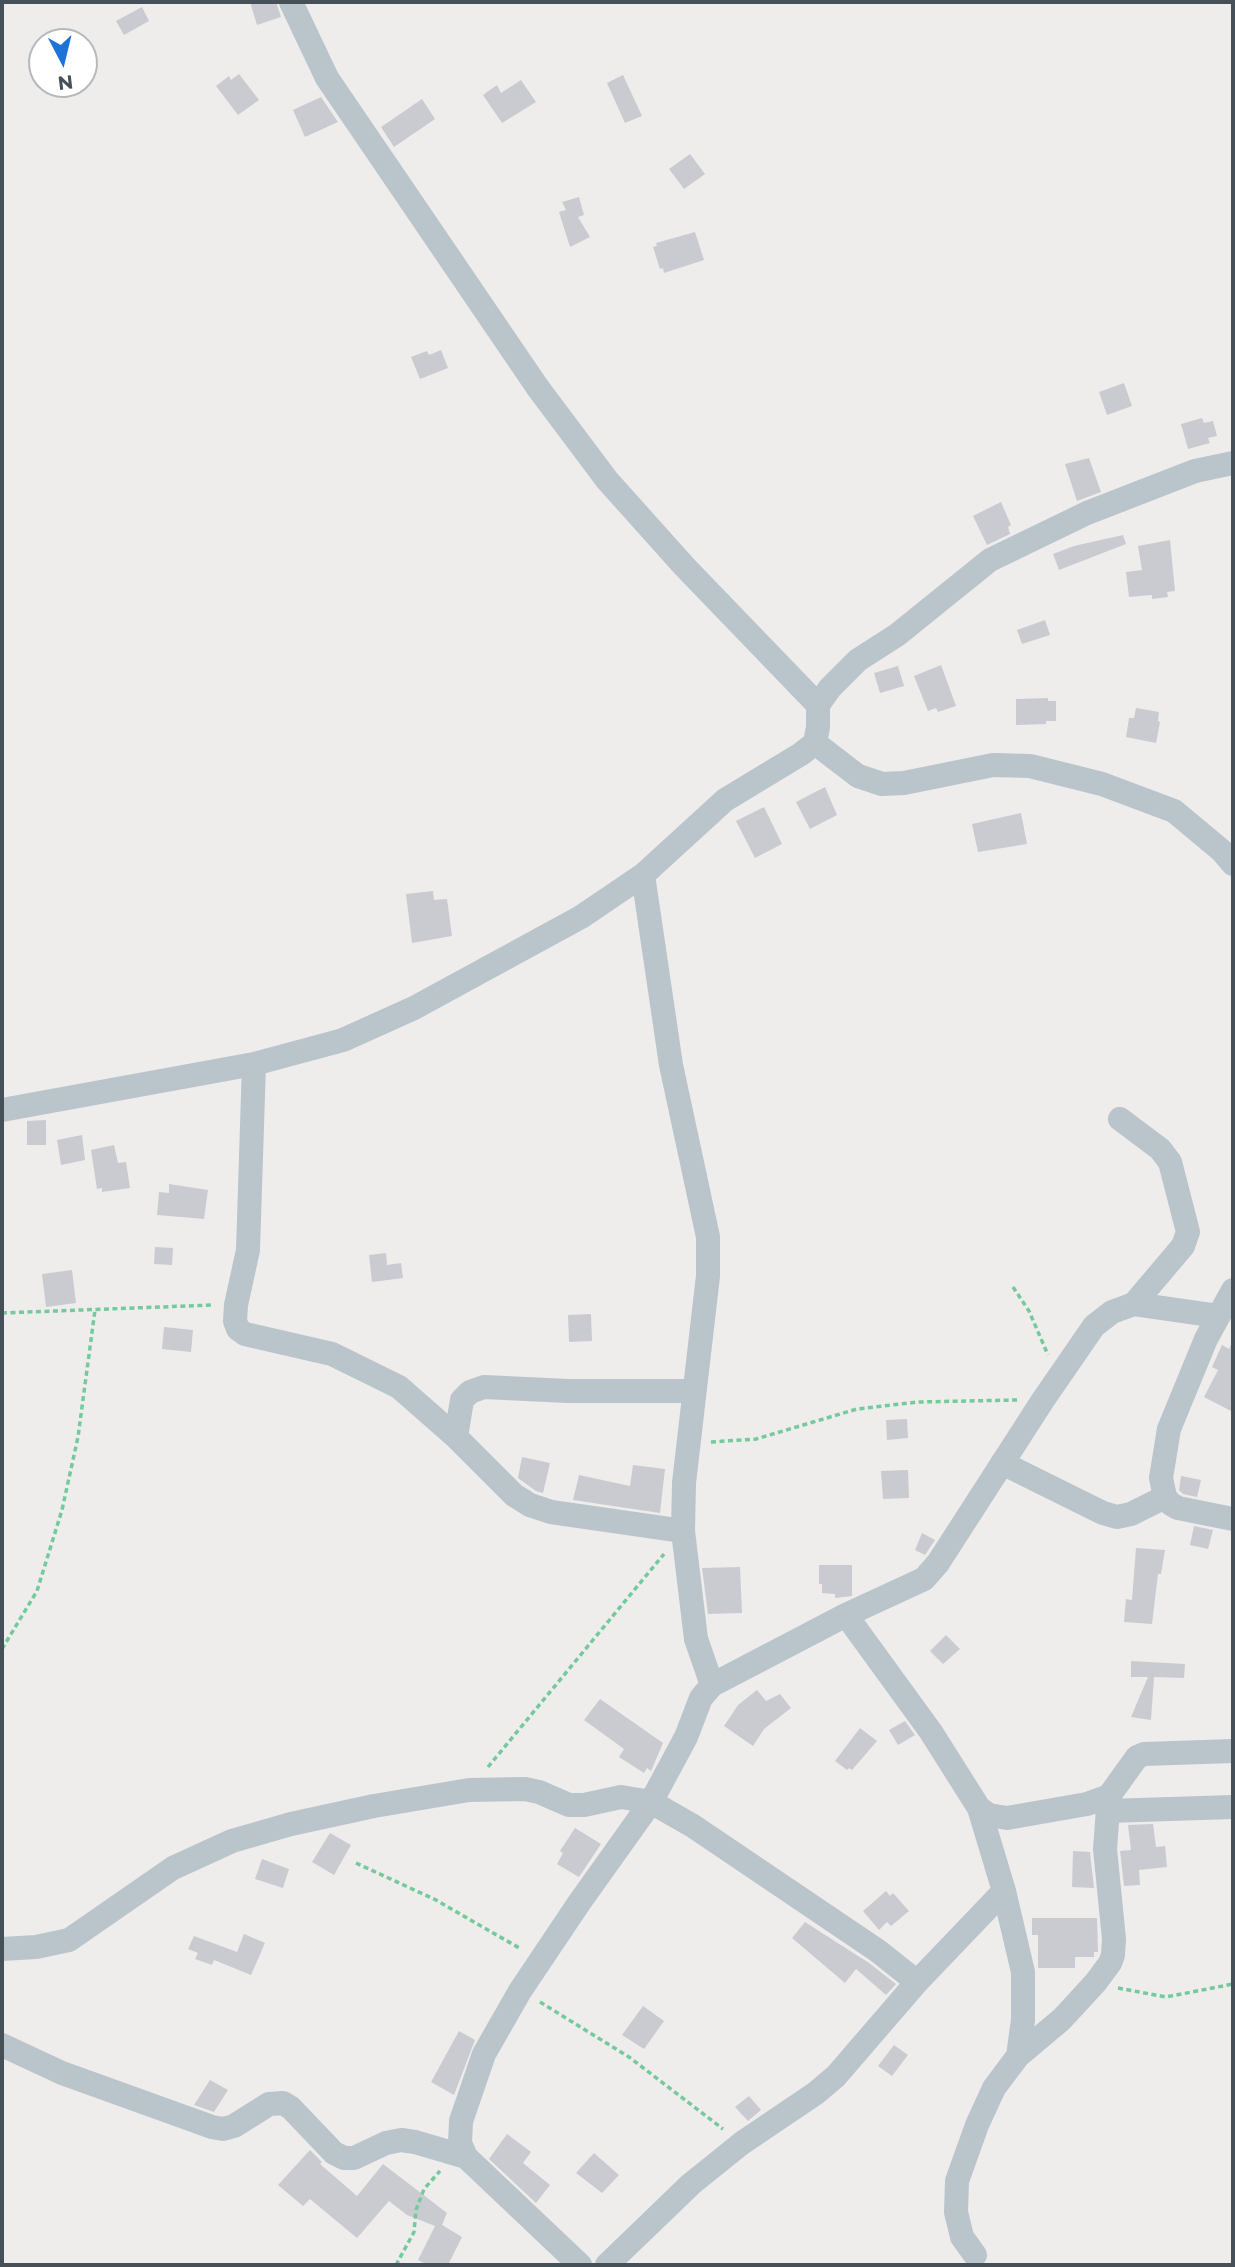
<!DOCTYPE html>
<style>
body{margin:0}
#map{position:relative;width:1235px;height:2267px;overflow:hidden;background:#efecec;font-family:Montserrat,sans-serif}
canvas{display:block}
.frame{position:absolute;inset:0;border:4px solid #455059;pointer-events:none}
.north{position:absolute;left:28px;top:28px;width:70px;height:70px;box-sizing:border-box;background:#fff;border:2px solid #b5b9bd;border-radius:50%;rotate:173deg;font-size:19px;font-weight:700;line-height:28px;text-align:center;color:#455059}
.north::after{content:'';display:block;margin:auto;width:24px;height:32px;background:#1c74d9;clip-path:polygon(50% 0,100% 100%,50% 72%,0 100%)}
</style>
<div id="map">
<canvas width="1235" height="2267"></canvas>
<div class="frame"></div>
<div class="north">N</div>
</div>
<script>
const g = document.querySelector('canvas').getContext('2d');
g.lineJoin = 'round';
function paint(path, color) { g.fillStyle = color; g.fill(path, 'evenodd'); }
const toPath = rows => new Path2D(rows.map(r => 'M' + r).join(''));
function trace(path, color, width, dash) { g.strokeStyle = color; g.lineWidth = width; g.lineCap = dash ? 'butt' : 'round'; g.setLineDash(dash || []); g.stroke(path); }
const building = toPath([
 [250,2,276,2,281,17,257,25],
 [142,7,149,21,124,35,116,21],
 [239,74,259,100,238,115,216,86,229,76,231,80],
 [623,75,642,116,625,123,607,83],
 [521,80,536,102,502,123,483,95,497,85,501,93],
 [321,97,338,122,305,137,293,110],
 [422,99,435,119,394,147,381,127],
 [690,154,705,174,684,189,669,169],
 [579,197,584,215,578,217,590,237,570,247,559,212,566,210,562,202],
 [695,232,704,260,664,273,663,268,660,269,653,247,657,246,656,243],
 [441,350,448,368,420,379,411,357,427,351,429,355],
 [1124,383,1132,406,1107,415,1099,392],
 [1202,418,1204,423,1213,421,1217,436,1208,438,1210,443,1188,449,1181,424],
 [1089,458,1101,492,1077,501,1065,464],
 [1001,502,1011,525,1008,527,1010,534,987,545,973,516],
 [1123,535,1126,544,1059,570,1053,554,1074,546],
 [1170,540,1175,591,1167,592,1168,597,1152,599,1152,595,1129,597,1126,572,1142,570,1138,546],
 [1045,620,1050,635,1022,644,1017,630],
 [941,665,956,706,938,712,936,708,928,711,914,676],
 [898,666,904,686,880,693,874,673],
 [1048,698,1048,701,1056,701,1056,721,1046,721,1046,724,1016,725,1016,699],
 [1136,708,1159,712,1158,721,1160,722,1156,743,1126,737,1129,718,1134,718],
 [825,787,837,815,810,829,796,802],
 [764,807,782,844,755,858,736,821],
 [1021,813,1027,844,978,852,972,824],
 [433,891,434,900,447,899,452,936,412,943,406,894],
 [46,1120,46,1145,27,1145,27,1121],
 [82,1135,85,1160,61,1165,57,1140],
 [114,1145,118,1163,126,1162,130,1188,102,1192,102,1188,97,1189,91,1150],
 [169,1184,208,1190,204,1219,157,1215,159,1192,169,1193],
 [155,1247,173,1248,172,1265,154,1264],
 [386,1253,387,1265,401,1263,403,1278,372,1282,369,1255],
 [72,1270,76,1303,46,1307,42,1274],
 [591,1314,592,1341,569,1342,568,1315],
 [164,1327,193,1330,191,1352,162,1349],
 [1233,1341,1233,1412,1204,1397,1218,1370,1212,1367,1222,1345,1229,1349],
 [907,1419,908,1438,887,1440,886,1420],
 [522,1457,550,1463,543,1493,536,1491,518,1478],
 [633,1465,665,1469,660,1513,573,1500,579,1475,630,1486],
 [908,1470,909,1498,883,1499,881,1471],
 [1181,1476,1201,1480,1197,1497,1183,1494,1179,1490],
 [1194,1526,1213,1530,1208,1549,1190,1545],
 [922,1533,935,1540,925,1555,915,1550],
 [1136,1548,1165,1550,1161,1574,1158,1574,1152,1624,1124,1622,1126,1599,1132,1600],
 [819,1565,852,1565,852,1596,835,1598,835,1594,822,1593,822,1584,819,1584],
 [740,1567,742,1613,708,1614,702,1568],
 [946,1635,960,1649,943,1664,930,1651],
 [1131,1661,1185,1664,1184,1678,1154,1677,1151,1720,1131,1717,1148,1677,1131,1677],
 [757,1690,766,1701,780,1694,791,1708,764,1729,753,1746,724,1726,738,1705],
 [600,1699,663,1743,651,1771,647,1768,644,1773,619,1757,624,1749,584,1720],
 [905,1721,915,1735,898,1745,889,1730],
 [860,1728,877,1741,852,1770,849,1768,847,1770,835,1761],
 [1153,1824,1156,1847,1165,1846,1167,1867,1139,1870,1140,1885,1124,1886,1120,1851,1131,1850,1128,1825],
 [575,1828,601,1844,579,1877,557,1864,563,1853,560,1851],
 [330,1833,351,1845,334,1875,312,1862],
 [1073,1851,1090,1852,1094,1888,1072,1887],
 [262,1859,289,1869,283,1888,255,1879],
 [886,1891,890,1896,893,1893,909,1911,891,1926,887,1922,879,1930,863,1911],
 [1032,1918,1097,1918,1098,1952,1094,1952,1094,1957,1075,1957,1075,1968,1038,1968,1038,1935,1032,1935],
 [805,1922,869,1963,896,1984,886,1995,856,1969,845,1983,792,1938],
 [244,1934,265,1943,251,1975,214,1960,212,1965,195,1959,198,1953,188,1949,194,1936,237,1952],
 [643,2006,664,2021,644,2049,622,2035],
 [459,2031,475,2040,454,2095,431,2082],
 [894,2045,908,2055,892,2076,878,2066],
 [210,2080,228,2090,214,2112,194,2105],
 [749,2096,761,2110,748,2121,735,2107],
 [507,2134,531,2152,523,2163,550,2185,536,2203,489,2159],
 [310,2150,322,2162,320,2164,357,2196,383,2164,447,2213,442,2225,462,2237,448,2265,428,2265,418,2260,435,2226,407,2215,389,2201,357,2238,310,2199,303,2206,278,2185],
 [594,2153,619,2175,602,2193,576,2173]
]);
const path = toPath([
 [1013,1287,1029,1311,1048,1355],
 [2,1313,213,1305],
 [711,1442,756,1439,857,1409,918,1402,1017,1400],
 [2,1649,37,1591,62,1510,78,1437,95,1310],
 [488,1767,664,1554],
 [356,1863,436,1900,521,1949],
 [1118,1988,1166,1997,1233,1984],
 [540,2002,629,2057,723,2129],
 [396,2265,414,2232,416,2210,424,2189,440,2171]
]);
const minor = toPath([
 [291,2,327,78,538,388,607,480,684,566,818,705],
 [815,743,858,776,882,784,904,783,993,765,1030,766,1102,784,1174,811,1222,851,1233,864],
 [643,875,671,1065,708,1237,708,1276,684,1483,683,1531,696,1639,712,1685],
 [254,1064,248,1250,236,1305,235,1321,238,1329,245,1334,332,1354,399,1387,456,1437,514,1495,530,1505,551,1512,683,1531],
 [2,1110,254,1064,343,1040,414,1008,581,917,643,875,725,800,801,754,815,743,818,727,818,705,830,688,858,660,897,635,990,560,1087,513,1195,471,1233,463],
 [1233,1290,1206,1339,1169,1429,1161,1478,1165,1497,1171,1504,1178,1508,1233,1519],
 [1134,1304,1218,1316],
 [456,1437,462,1400,470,1392,484,1387,568,1391,694,1391],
 [1002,1463,1103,1513,1117,1517,1131,1514,1165,1497],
 [846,1615,931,1732,979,1808,1004,1891,1023,1972,1023,2020,1018,2056,994,2088,977,2125,957,2181,956,2212,962,2237,975,2255],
 [979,1808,989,1815,1007,1818,1087,1804,1109,1796,1137,1757,1144,1754,1233,1751],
 [1107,1811,1233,1807],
 [2,1949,36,1947,69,1940,173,1868,232,1841,291,1824,374,1806,469,1790,525,1789,539,1792,569,1805,584,1805,621,1797,651,1802,693,1826,878,1951,917,1982],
 [2,2045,62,2073,212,2127,223,2129,234,2126,269,2104,283,2103,291,2108,334,2153,344,2158,354,2158,386,2143,401,2140,415,2142,466,2157],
 [1018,2056,1062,2019,1096,1982,1110,1963,1113,1955,1114,1939,1105,1849,1109,1796],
 [580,2265,466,2157,460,2143,461,2121,484,2054,520,1991,579,1903,651,1802,686,1737,701,1698,712,1685,846,1615,924,1579,938,1563,1043,1400,1094,1326,1112,1312,1134,1304,1183,1246,1188,1232,1170,1162,1160,1149,1120,1119],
 [607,2265,691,2184,742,2143,816,2093,836,2076,917,1982,1004,1891]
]);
paint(building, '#c9cbd1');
trace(path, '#73ca9c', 3.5, [5, 3.5]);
trace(minor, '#bac4cb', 24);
</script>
